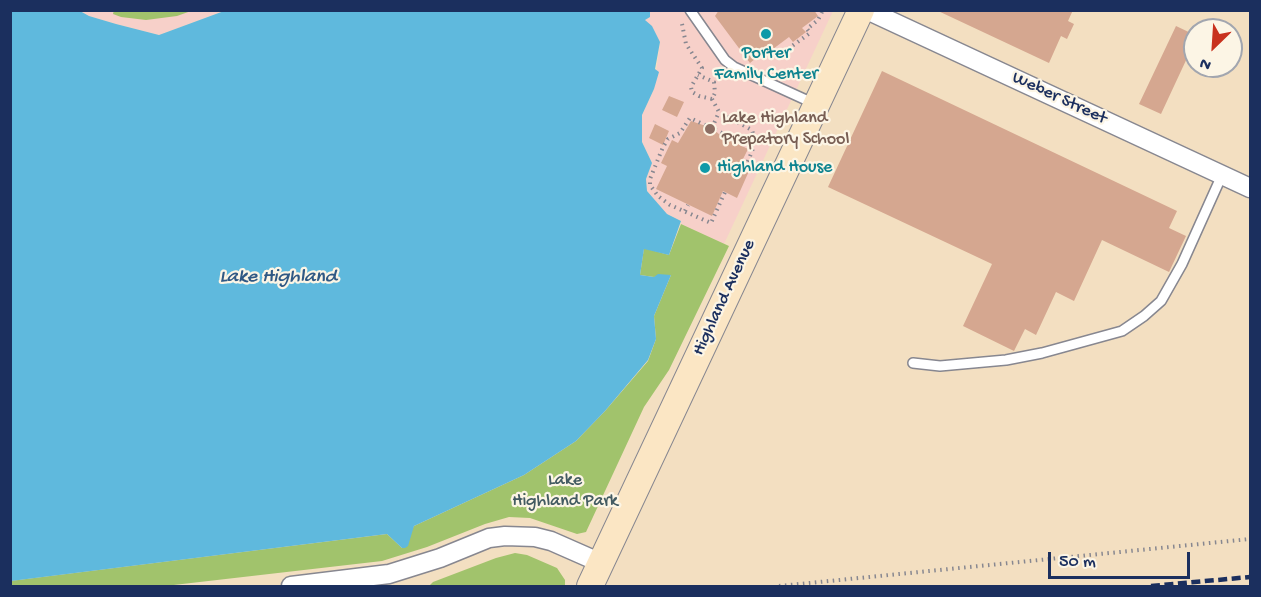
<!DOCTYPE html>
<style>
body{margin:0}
#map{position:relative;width:1261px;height:597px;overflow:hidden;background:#f3dfc1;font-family:"Gochi Hand",sans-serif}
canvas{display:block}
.frame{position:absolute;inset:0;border:12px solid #1b2f5e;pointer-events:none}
.north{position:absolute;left:1183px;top:18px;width:60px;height:60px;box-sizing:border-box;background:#fcf5e5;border:2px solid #a2a6af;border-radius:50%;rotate:205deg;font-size:16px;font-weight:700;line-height:24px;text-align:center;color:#1b2f5e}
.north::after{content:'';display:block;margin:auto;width:21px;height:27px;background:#c8321e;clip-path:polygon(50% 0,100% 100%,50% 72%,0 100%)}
.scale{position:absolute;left:1048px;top:552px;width:142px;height:27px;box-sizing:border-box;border:3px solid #1b2f5e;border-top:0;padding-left:8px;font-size:18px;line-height:21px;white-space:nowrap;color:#1b2f5e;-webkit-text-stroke:4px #fcf5e5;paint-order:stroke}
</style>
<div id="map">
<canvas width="1261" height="597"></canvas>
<div class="frame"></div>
<div class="north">N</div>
<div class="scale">50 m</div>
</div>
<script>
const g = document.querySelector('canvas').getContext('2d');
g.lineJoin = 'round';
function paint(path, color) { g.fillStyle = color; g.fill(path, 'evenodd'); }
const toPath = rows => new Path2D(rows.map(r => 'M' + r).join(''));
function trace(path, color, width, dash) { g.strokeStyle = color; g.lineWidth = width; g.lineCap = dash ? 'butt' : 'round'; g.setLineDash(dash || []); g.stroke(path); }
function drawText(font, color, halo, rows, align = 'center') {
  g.font = font + ' "Gochi Hand",sans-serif'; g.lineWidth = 4.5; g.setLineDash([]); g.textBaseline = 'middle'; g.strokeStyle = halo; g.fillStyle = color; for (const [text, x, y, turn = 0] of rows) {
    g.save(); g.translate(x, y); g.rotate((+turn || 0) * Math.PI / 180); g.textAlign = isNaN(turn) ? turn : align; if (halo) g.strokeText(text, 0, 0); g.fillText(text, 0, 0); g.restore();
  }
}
const built = toPath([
 [80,11,224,11,159,35,116,24,89,16],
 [650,11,833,11,724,244,681,224,681,221,667,214,660,207,647,191,646,179,652,163,642,142,642,115,654,89,660,42,645,20,649,17]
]);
const green = toPath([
 [114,10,191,10,191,11,177,16,146,20,121,17,113,14],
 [681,224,729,246,669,370,644,407,586,532,577,534,530,518,509,517,485,524,427,547,382,561,165,586,11,586,10,581,387,534,402,548,414,526,524,475,576,441,605,411,648,361,656,339,654,316,671,275,654,277,640,275,644,248,669,255],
 [515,553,527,555,557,568,565,580,565,586,429,586,433,582,496,558]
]);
const water = toPath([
 [10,11,80,11,89,16,116,24,159,35,224,11,650,11,650,17,645,20,652,26,660,42,655,69,659,72,654,89,642,115,642,142,652,163,646,179,647,191,667,214,681,221,669,255,644,249,640,275,654,277,658,274,671,275,654,316,656,339,648,360,605,411,576,441,524,475,414,526,408,546,405,548,402,548,387,534,11,581]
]);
const building = toPath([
 [719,10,814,10,818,16,802,28,806,32,793,42,789,37,773,49,771,46,750,63,715,16],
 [936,10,1073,10,1068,21,1074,24,1067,39,1061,36,1049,63],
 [1176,26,1195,35,1195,41,1161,114,1139,104],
 [882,71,1177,211,1169,228,1186,236,1169,272,1102,240,1074,301,1056,292,1036,335,1025,329,1014,351,963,326,992,264,828,187],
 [669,96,684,102,677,117,662,110],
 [691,121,712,128,720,135,748,149,742,161,745,162,743,168,749,171,737,198,723,191,712,216,656,189,667,166,661,163,672,140,678,143],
 [655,124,669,131,663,145,649,138]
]);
const path = toPath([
 [682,24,686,44,702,68,698,75,691,87,692,92,699,96,712,99,715,93,714,82,698,75],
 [788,49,810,33,807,29,818,20,823,10],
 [712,99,719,112,752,130,754,137,754,146,745,169],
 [712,128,719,112],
 [722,137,724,134,690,118,680,133,668,139,663,147,650,179,650,185,658,196,670,205,711,223,725,192],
 [685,211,688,205],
 [779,586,1250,539]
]);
const lane = toPath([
 [690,10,725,60,734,67,815,104],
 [913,363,940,366,1006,360,1042,353,1122,331,1144,316,1161,301,1182,264,1222,175]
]);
const street = toPath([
 [867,10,1250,188],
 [291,586,389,574,440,558,489,538,505,536,535,537,551,541,601,563]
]);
const secondary = toPath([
 [590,586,861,10]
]);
const rail = toPath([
 [1151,586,1250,577]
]);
const markers = [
 [766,34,6,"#0f9aa8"],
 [710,129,6,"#8d6e63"],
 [705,168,6,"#0f9aa8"]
];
const cultureNames = [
 ["Porter",766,54],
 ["Family Center",766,75],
 ["Highland House",717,168,"left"]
];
const streetNames = [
 ["Weber Street",1059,99,25],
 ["Highland Avenue",725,298,-65]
];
const educationNames = [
 ["Lake Highland",722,119],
 ["Prepatory School",722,140]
];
const parkNames = [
 ["Lake",565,481],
 ["Highland Park",565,502]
];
const waterNames = [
 ["Lake Highland",278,278]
];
paint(built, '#f7d0c9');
paint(green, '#a1c36c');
paint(water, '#5fb9dd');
paint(building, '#d5a790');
trace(lane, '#878790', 12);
trace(street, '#878790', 21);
trace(secondary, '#878790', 28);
trace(path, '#878790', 4, [1.5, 4.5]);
trace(lane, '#fff', 9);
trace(street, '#fff', 18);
trace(secondary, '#fbe6c4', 26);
trace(rail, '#1b2f5e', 4.5, [9, 4.5]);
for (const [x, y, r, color] of markers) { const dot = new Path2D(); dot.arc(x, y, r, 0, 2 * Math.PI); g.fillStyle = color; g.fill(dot); trace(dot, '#fcf5e5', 2); }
drawText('18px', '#0d838f', '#fcf5e5', cultureNames);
drawText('18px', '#1b2f5e', '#fcf5e5', streetNames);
drawText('18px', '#785e54', '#fcf5e5', educationNames, 'left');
drawText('18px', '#435b62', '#fcf5e5', parkNames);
drawText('italic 20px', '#2f5884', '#fcf5e5', waterNames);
</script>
